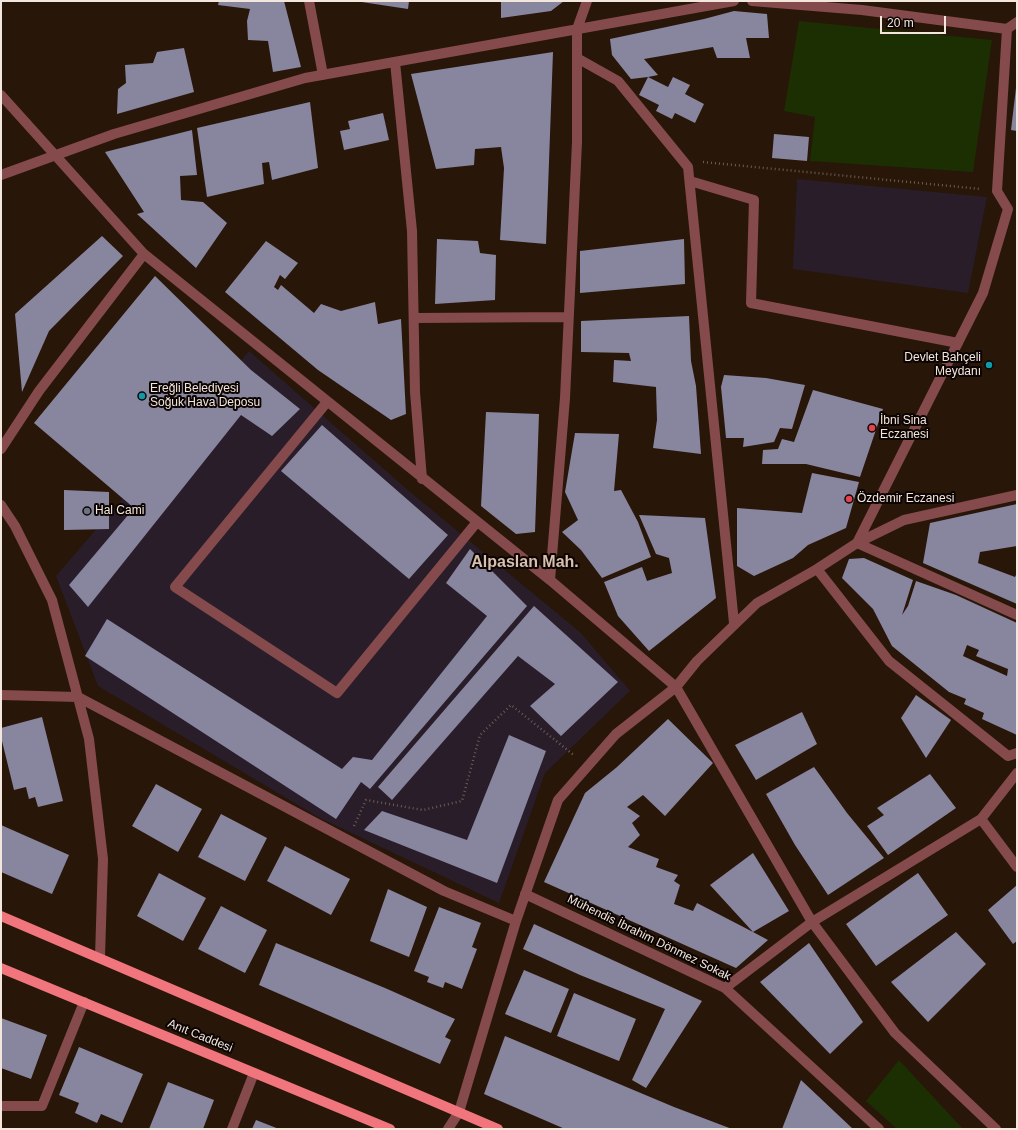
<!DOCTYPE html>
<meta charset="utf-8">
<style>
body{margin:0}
#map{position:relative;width:1018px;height:1130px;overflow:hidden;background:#281608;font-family:Arial,sans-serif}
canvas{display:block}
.frame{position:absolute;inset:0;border:2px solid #f3e6dc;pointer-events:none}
.scale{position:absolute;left:880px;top:16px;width:66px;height:18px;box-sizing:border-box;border:2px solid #f3e6dc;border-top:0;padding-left:5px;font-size:12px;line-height:14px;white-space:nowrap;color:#f3e6dc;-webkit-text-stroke:3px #0b0402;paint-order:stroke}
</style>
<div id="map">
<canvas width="1018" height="1130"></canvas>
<div class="frame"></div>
<div class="scale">20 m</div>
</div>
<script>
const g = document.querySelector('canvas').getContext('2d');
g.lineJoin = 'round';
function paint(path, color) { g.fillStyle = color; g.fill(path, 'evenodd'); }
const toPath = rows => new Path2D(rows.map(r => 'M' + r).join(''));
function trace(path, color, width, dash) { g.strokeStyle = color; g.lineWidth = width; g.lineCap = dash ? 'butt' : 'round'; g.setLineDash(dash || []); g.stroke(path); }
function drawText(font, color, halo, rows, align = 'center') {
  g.font = font + ' Arial,sans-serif'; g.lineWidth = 4; g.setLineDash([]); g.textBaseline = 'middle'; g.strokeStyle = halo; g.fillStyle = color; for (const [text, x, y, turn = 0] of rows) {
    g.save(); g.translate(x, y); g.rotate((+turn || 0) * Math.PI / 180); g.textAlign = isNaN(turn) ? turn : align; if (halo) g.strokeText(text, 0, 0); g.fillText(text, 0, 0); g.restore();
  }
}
const commercial = toPath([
 [797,179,987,197,968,293,793,269],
 [249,351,409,491,581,633,630,691,545,773,499,903,320,818,98,686,56,576]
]);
const green = toPath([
 [799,21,992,40,973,172,810,161,815,117,784,111],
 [899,1060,963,1129,897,1129,866,1101]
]);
const building = toPath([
 [219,1,284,1,301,67,273,72,268,41,248,40,247,21,250,9,218,5],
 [355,1,409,1,408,9],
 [501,1,564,1,551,11,501,18],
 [734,11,767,14,769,38,746,38,750,58,717,58,713,47,644,59,658,75,648,77,668,87,673,77,690,85,685,94,704,104,695,123,675,113,672,119,656,111,659,105,639,95,648,77,631,79,612,55,610,39,704,19],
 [184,48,194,92,117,114,118,89,126,83,125,65,153,63,157,52],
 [553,52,546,244,500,240,504,168,501,147,475,149,474,165,436,169,411,74],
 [1016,88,1017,88,1017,131,1011,130],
 [310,102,318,168,272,180,269,162,262,163,264,184,207,197,197,128],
 [383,113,389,140,344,150,340,131,350,129,348,121],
 [192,130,197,175,180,176,181,200,203,202,227,223,196,268,137,214,144,212,105,152],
 [774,134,809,137,807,161,772,158],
 [102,236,123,256,49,331,22,392,15,314],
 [437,239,478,241,480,253,496,255,495,300,435,304],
 [684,239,685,284,580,293,580,251],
 [266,241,298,263,285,279,280,275,274,287,278,290,281,285,314,313,321,304,341,311,375,302,378,324,401,319,406,414,391,420,318,370,225,292],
 [155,276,251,370,300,409,272,436,241,415,88,607,69,585,134,508,34,423],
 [689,316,691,361,696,386,701,454,653,448,657,420,656,387,613,382,614,360,631,361,629,353,581,352,581,321],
 [724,375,766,378,805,385,792,429,780,428,774,442,743,447,744,438,726,438,721,387],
 [813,390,883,409,860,477,806,464,762,464,763,450,778,449,782,439,794,442],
 [486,412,539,414,535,532,516,534,481,506],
 [322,425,448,535,409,579,281,471],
 [575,433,619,434,614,491,621,490,638,522,651,557,602,578,581,550,562,532,578,520,565,492],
 [812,473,859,482,846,528,808,545,793,558,754,576,737,566,737,508,802,513],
 [64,490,109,492,109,529,64,530],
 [1017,504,1017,546,980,552,978,563,1015,577,1017,573,1017,604,923,563,930,523],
 [639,515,705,518,716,598,649,651,618,616,604,582,642,567,647,581,672,573,669,558,656,554],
 [470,549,527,606,370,789,361,782,336,819,85,656,107,619,342,769,353,757,372,760,487,616,446,583],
 [864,558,913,580,902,615,908,606,916,581,956,595,1017,623,1017,735,982,719,984,713,964,704,966,699,949,692,892,646,873,609,842,578,849,559],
 [967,645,979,650,976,656,1008,669,1007,676,963,656],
 [534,606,618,682,561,736,530,706,555,684,518,656,392,800,378,787],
 [916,695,951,720,926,758,901,718],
 [802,712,817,744,756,780,735,745],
 [42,717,63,801,38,807,35,797,29,799,26,787,14,790,1,737,1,728],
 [668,719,713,763,665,816,643,795,627,807,640,816,632,823,640,835,628,847,659,859,656,867,678,875,674,881,680,885,674,904,693,911,697,903,753,932,710,885,753,853,789,911,753,932,768,940,736,968,544,882,585,793,617,767],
 [509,735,546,751,497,883,364,830,382,811,467,840],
 [814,767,847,813,884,858,828,895,795,845,766,794],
 [930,774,956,808,888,855,867,826,884,815,877,808],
 [156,784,202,809,178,852,132,826],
 [221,814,267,838,245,881,198,857],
 [1,825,69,855,52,894,1,872],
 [285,846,350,879,331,915,267,881],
 [159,873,206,898,183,941,137,916],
 [918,873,948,915,876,966,846,924],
 [1017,885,1017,941,1013,944,988,910],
 [388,889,427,907,409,957,370,941],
 [221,906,267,930,245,973,198,949],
 [439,907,481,923,472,947,477,949,462,989,445,982,443,988,427,982,429,977,414,971],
 [534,924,702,1001,646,1088,632,1080,665,1009,580,975,523,949],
 [956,932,986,964,928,1022,891,982],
 [276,943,385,988,455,1019,445,1037,451,1040,440,1064,259,985],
 [809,943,863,1022,830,1054,760,982],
 [524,970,569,989,551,1033,505,1014],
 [574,993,636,1019,619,1061,557,1036],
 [1,1018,47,1035,31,1079,1,1068],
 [505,1036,674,1107,732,1129,565,1129,484,1094],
 [79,1047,143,1074,122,1123,101,1114,97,1123,75,1113,79,1103,59,1095],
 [801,1080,853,1129,782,1129],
 [168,1082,214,1100,203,1129,149,1129],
 [256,1120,279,1129,252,1129]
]);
const path = toPath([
 [703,162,981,189],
 [354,826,366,800,423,810,462,801,480,735,511,705,575,756]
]);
const minor = toPath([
 [309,1,323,75],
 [752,1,862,10,1007,29,1017,22],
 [577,58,618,81,688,167,734,623],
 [395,62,412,231,415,392,422,479],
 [1,95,144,254,550,580,676,687,812,922,895,1033,996,1129],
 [1,175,114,134,305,78,734,1],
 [690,181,754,200,751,303,958,343],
 [414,318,568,317],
 [327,402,175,587,337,693,477,522],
 [1,449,39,391,144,254],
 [1,505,15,526,52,600,89,739,103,859,100,957],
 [857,543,1017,615],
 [857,543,904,520,1017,495],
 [817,569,889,661,1008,756,1017,753],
 [550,580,565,398,577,142,577,29,587,1],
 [1,695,78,697,444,891,516,921],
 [981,819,1017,867],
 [525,894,725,988,879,1129],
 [725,988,812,922,981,819,1017,773],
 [1,1106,42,1106,84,1002],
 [232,1129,254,1073],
 [448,1129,459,1112,516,921,558,800,616,734,676,687,697,661,757,603,817,569,857,543,983,293,1008,209,997,191,1007,29]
]);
const major = toPath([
 [1,916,498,1129],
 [1,968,390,1129]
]);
const markers = [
 [989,365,4,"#0f9aa8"],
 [142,396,4,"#0f9aa8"],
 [872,428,4,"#e0444e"],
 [849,499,4,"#e0444e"],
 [87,511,4,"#6b7280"]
];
const poiNames = [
 ["Devlet Bahçeli",981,358,"right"],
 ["Meydanı",981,372,"right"],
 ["Ereğli Belediyesi",150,389],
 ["Soğuk Hava Deposu",150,403],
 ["İbni Sina",880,421],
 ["Eczanesi",880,435],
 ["Özdemir Eczanesi",857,499],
 ["Hal Cami",95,511]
];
const streetNames = [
 ["Mühendis İbrahim Dönmez Sokak",649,938,26],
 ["Anıt Caddesi",200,1036,22]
];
const districtNames = [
 ["Alpaslan Mah.",525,563]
];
paint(commercial, '#291d29');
paint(green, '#1c2f03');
paint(building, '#88859f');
trace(path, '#6d5c50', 2.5, [1, 3]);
trace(minor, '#854a4c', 10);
trace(major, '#f0757c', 10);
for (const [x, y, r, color] of markers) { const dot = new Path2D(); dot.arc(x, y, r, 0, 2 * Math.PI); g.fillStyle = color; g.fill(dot); trace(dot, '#0b0402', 1.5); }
drawText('12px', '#f3e6dc', '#0b0402', poiNames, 'left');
drawText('12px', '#f3e6dc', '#0b0402', streetNames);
drawText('bold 16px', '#d9bfad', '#0b0402', districtNames);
</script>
